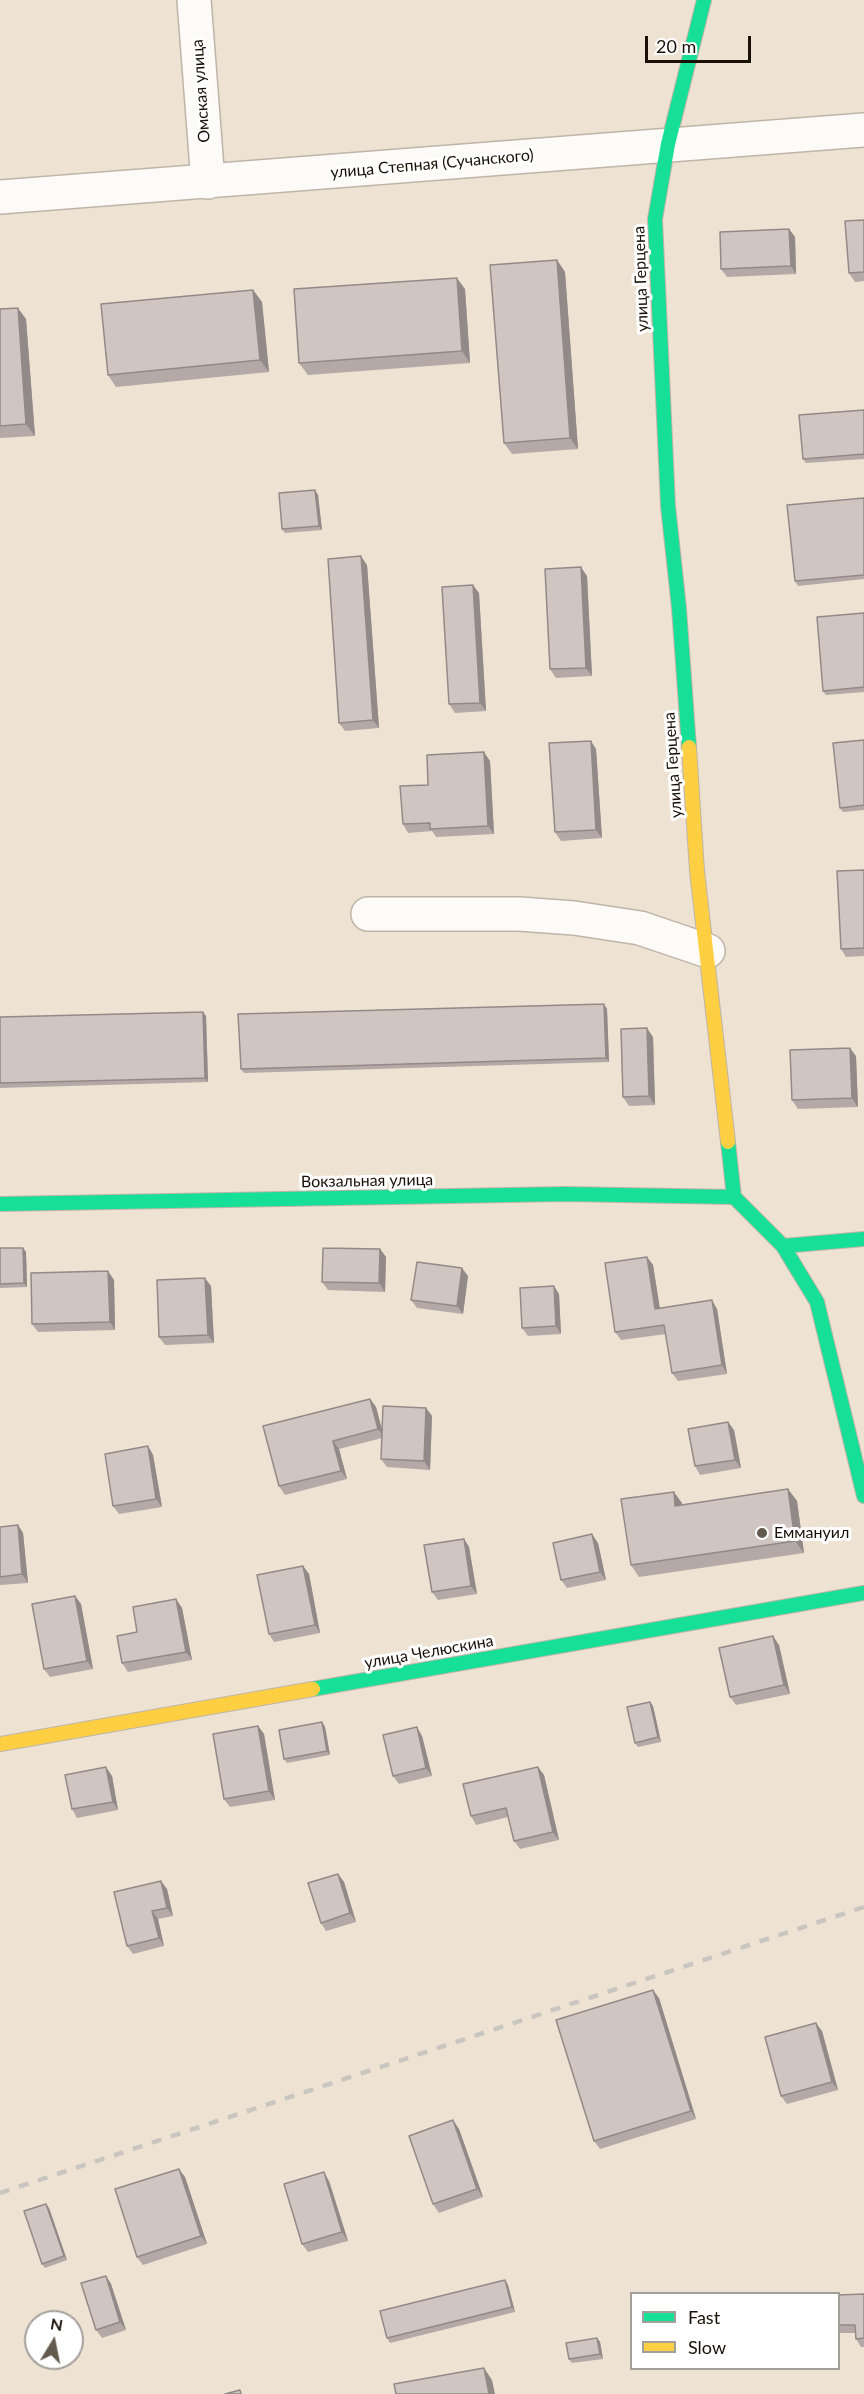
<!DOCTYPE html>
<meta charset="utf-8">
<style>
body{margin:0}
#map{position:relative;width:864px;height:2394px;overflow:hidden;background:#eee2d2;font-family:Lato,sans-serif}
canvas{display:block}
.legend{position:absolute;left:630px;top:2292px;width:210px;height:78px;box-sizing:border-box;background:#fff;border:2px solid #a3a09c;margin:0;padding:8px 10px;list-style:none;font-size:18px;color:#191107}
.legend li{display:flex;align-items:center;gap:12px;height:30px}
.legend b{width:30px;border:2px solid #a3a09c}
.north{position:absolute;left:24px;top:2310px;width:60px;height:60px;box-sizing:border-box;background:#fff;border:2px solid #a3a09c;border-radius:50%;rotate:10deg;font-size:16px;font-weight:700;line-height:24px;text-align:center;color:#191107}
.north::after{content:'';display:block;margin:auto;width:21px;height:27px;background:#645a4e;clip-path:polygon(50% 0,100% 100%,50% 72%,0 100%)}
.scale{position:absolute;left:645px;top:36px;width:106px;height:27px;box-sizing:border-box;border:3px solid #191107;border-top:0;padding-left:8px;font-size:18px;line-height:21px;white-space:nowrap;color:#191107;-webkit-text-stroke:4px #fff;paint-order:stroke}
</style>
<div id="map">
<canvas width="864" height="2394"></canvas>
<ul class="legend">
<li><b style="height:8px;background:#16e098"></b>Fast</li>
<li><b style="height:8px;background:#ffcf43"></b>Slow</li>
</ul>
<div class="north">N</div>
<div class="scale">20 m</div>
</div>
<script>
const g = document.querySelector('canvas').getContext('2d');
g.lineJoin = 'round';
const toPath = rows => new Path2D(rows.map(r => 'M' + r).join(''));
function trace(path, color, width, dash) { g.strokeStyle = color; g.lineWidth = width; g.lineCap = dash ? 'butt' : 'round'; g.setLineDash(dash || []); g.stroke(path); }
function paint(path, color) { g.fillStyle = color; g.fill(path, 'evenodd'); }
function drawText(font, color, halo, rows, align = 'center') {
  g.font = font + ' Lato,sans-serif'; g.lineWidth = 6; g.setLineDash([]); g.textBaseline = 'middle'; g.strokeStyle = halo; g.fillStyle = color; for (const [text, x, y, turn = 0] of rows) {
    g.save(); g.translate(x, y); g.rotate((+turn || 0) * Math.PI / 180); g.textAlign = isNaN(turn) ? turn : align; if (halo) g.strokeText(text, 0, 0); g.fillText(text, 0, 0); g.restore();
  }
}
const street = toPath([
 [194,0,208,182],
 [0,197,864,130],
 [368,914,519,914,574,918,640,928,708,951]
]);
const fast = toPath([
 [689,747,679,608,668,506,655,219,668,144,704,0],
 [728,1142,734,1197,783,1246,817,1302,864,1496],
 [0,1204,565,1194,734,1197],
 [783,1246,864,1239],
 [313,1689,864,1593]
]);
const slow = toPath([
 [689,747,697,871,728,1142],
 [0,1744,313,1689]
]);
const rail = toPath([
 [0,2193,864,1907]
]);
const wall = toPath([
 [864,220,864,281,855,282,849,273],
 [789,229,795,237,796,274,727,277,721,269],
 [557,260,565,272,578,449,512,454,504,443],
 [465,289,470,363,308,375,299,363],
 [253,290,262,302,269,372,116,387,108,375],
 [0,309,26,319,35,436,0,438],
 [864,410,864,459,806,463,803,459],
 [315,490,318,495,322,530,285,533,282,529],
 [864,498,864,579,798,586,795,581],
 [367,565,379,728,345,731,339,723],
 [587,576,592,676,556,678,550,669],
 [479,593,486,711,455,713,449,704],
 [864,613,864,692,826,695,823,691],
 [864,740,864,810,843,812,840,808],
 [596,749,602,838,561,841,555,832],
 [490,761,494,834,436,837,432,831,408,833,403,824,428,785],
 [864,870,864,956,846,957,841,949],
 [607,1009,609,1062,244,1073,241,1069],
 [206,1016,208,1082,0,1088,0,1017],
 [653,1037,655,1105,629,1106,623,1097],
 [856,1056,858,1107,798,1109,792,1100],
 [0,1248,23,1248,26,1252,27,1287,0,1288],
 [380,1249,386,1257,385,1292,328,1290,322,1282],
 [647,1257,653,1265,660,1308,717,1309,727,1374,678,1381,672,1373,666,1334,621,1340,615,1332],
 [468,1276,463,1314,417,1308,411,1300],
 [114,1280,115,1330,38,1332,32,1324],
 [211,1286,214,1343,165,1345,159,1337],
 [559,1294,561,1334,528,1336,522,1328],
 [370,1399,376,1407,382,1430,426,1408,432,1416,430,1470,387,1467,381,1459,382,1438,339,1449,347,1479,285,1495,279,1486],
 [728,1422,734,1430,741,1468,700,1475,695,1466],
 [148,1446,153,1455,162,1507,119,1514,113,1506],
 [788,1489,797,1501,804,1553,639,1577,631,1565,674,1492,682,1505],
 [18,1525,23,1533,28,1583,0,1585,0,1527],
 [464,1539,469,1547,477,1594,438,1600,432,1592],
 [598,1543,606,1580,567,1588,561,1580],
 [303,1566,309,1574,320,1633,274,1642,269,1634],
 [75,1596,81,1604,93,1669,50,1677,44,1669],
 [176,1599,182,1608,192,1660,128,1672,122,1663,137,1632],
 [779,1645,790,1694,736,1705,730,1697],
 [650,1702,653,1706,661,1742,638,1747,635,1743],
 [322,1722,325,1727,330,1755,287,1763,284,1759],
 [258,1726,264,1734,275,1800,230,1807,224,1799],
 [422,1736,432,1776,399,1784,393,1776],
 [544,1775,559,1840,520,1849,514,1841,508,1817,476,1825,471,1816],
 [112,1776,118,1810,77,1818,72,1809],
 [338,1874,344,1882,356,1922,326,1931,321,1923],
 [167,1889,173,1916,158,1919,164,1946,133,1954,127,1946],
 [659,1998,696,2119,600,2149,594,2141],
 [822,2031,838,2090,787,2104,781,2096],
 [459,2129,483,2197,439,2213,433,2204],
 [185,2177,207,2244,143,2265,137,2257],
 [329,2181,348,2241,308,2252,302,2244],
 [49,2208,67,2260,45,2268,42,2264],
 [106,2276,111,2284,126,2330,102,2338,96,2330],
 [505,2280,508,2285,515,2312,390,2343,387,2338],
 [864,2294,864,2347,861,2347,856,2339,855,2333,838,2333,838,2295],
 [597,2338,600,2342,603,2359,572,2363,569,2359]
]);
const shadedWall = toPath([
 [789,229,795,237,796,274,791,266],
 [557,260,565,272,578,449,570,438],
 [457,278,465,289,470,363,462,351],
 [253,290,262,302,269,372,260,360],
 [18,308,26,319,35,436,26,424],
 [315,490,318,495,322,530,319,526],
 [361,556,367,565,379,728,373,720],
 [581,567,587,576,592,676,586,668],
 [473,585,479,593,486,711,480,703],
 [591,741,596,749,602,838,596,830],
 [484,752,490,761,494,834,488,826],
 [604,1004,607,1009,609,1062,606,1058],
 [203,1012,206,1016,208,1082,205,1078],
 [647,1028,653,1037,655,1105,649,1096],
 [850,1048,856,1056,858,1107,852,1098],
 [23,1248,26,1252,27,1287,24,1283],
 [380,1249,386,1257,385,1292,379,1283],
 [647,1257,653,1265,661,1317,655,1309],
 [462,1268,468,1276,463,1314,457,1306],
 [108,1271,114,1280,115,1330,110,1322],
 [205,1278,211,1286,214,1343,208,1335],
 [554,1286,559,1294,561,1334,556,1326],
 [712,1300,717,1309,727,1374,722,1365],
 [370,1399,376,1407,384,1437,378,1429],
 [426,1408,432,1416,430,1470,424,1461],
 [728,1422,734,1430,741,1468,735,1460],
 [333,1441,339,1449,347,1479,341,1471],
 [148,1446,153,1455,162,1507,156,1499],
 [788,1489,797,1501,804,1553,795,1541],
 [674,1492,682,1503,684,1517,675,1506],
 [18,1525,23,1533,28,1583,22,1574],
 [592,1534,598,1543,606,1580,600,1572],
 [464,1539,469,1547,477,1594,471,1586],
 [303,1566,309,1574,320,1633,315,1625],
 [75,1596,81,1604,93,1669,87,1661],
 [176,1599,182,1608,192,1660,186,1652],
 [773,1636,779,1645,790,1694,784,1685],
 [650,1702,653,1706,661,1742,658,1737],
 [322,1722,325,1727,330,1755,327,1751],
 [258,1726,264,1734,275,1800,269,1791],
 [417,1727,422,1736,432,1776,426,1768],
 [106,1767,112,1776,118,1810,113,1802],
 [538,1767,544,1775,559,1840,553,1832],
 [338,1874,344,1882,356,1922,350,1913],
 [161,1881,167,1889,173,1916,167,1908],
 [152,1911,158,1919,164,1946,159,1938],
 [653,1990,659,1998,696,2119,691,2111],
 [816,2023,822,2031,838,2090,832,2082],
 [453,2120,459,2129,483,2197,477,2189],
 [179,2169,185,2177,207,2244,201,2236],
 [324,2172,329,2181,348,2241,342,2232],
 [46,2204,49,2208,67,2260,64,2256],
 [106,2276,111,2284,126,2330,120,2322],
 [505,2280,508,2285,515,2312,512,2307],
 [597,2338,600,2342,603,2359,600,2354],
 [484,2368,492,2380,495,2394,489,2394]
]);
const building = toPath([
 [864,220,864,272,849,273,845,221,864,220],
 [789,229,791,266,721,269,720,232,789,229],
 [557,260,570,438,504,443,490,265,557,260],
 [457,278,462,351,299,363,294,289,457,278],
 [253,290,260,360,108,375,101,304,253,290],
 [18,308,26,424,0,426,0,309,18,308],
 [864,410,864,454,803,459,799,415,864,410],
 [315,490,319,526,282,529,279,493,315,490],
 [864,498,864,575,795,581,787,505,864,498],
 [361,556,373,720,339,723,328,559,361,556],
 [581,567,586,668,550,669,545,569,581,567],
 [473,585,480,703,449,704,442,587,473,585],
 [864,613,864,687,823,691,817,617,864,613],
 [864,740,864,805,840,808,833,743,864,740],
 [591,741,596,830,555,832,549,743,591,741],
 [484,752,488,826,430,829,430,823,403,824,400,786,428,785,427,755,484,752],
 [864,870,864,948,841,949,837,871,864,870],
 [604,1004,606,1058,241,1069,238,1014,604,1004],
 [203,1012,205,1078,0,1083,0,1017,203,1012],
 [647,1028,649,1096,623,1097,621,1029,647,1028],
 [850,1048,852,1098,792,1100,790,1050,850,1048],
 [0,1248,23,1248,24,1283,0,1284,0,1248],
 [323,1248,380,1249,379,1283,322,1282,323,1248],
 [647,1257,655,1309,712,1300,722,1365,672,1373,664,1325,615,1332,605,1263,647,1257],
 [417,1262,462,1268,457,1306,411,1300,417,1262],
 [108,1271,110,1322,32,1324,31,1273,108,1271],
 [205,1278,208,1335,159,1337,157,1280,205,1278],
 [554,1286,556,1326,522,1328,520,1288,554,1286],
 [370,1399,378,1429,333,1441,341,1471,279,1486,263,1426,370,1399],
 [383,1406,426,1408,424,1461,381,1459,383,1406],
 [728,1422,735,1460,695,1466,688,1429,728,1422],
 [148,1446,156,1499,113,1506,105,1454,148,1446],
 [788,1489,795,1541,631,1565,621,1499,674,1492,675,1506,788,1489],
 [18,1525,22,1574,0,1577,0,1527,18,1525],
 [592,1534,600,1572,561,1580,553,1543,592,1534],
 [464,1539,471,1586,432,1592,424,1545,464,1539],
 [303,1566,315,1625,269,1634,257,1575,303,1566],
 [75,1596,87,1661,44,1669,32,1604,75,1596],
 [176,1599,186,1652,122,1663,117,1636,137,1632,133,1607,176,1599],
 [773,1636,784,1685,730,1697,719,1648,773,1636],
 [650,1702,658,1737,635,1743,627,1707,650,1702],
 [322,1722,327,1751,284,1759,279,1730,322,1722],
 [258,1726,269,1791,224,1799,213,1734,258,1726],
 [417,1727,426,1768,393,1776,383,1735,417,1727],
 [106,1767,113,1802,72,1809,65,1775,106,1767],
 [538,1767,553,1832,514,1841,506,1808,471,1816,463,1784,538,1767],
 [338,1874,350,1913,321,1923,308,1883,338,1874],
 [161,1881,167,1908,152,1911,159,1938,127,1946,114,1892,161,1881],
 [653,1990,691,2111,594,2141,556,2020,653,1990],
 [816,2023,832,2082,781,2096,765,2037,816,2023],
 [453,2120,477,2189,433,2204,409,2136,453,2120],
 [179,2169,201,2236,137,2257,115,2189,179,2169],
 [324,2172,342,2232,302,2244,284,2184,324,2172],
 [46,2204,64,2256,42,2264,24,2211,46,2204],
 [106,2276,120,2322,96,2330,81,2283,106,2276],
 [505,2280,512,2307,387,2338,380,2311,505,2280],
 [864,2294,864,2338,856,2339,855,2325,838,2325,838,2295,864,2294],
 [597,2338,600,2354,569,2359,566,2343,597,2338],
 [484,2368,489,2394,396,2394,394,2384,484,2368],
 [240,2390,241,2394,225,2394,240,2390]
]);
const markers = [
 [762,1533,6,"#645a4e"]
];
const streetNames = [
 ["Омская улица",201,91,-94],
 ["улица Степная (Сучанского)",432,164,-5],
 ["улица Герцена",641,279,-92],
 ["улица Герцена",673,765,-94],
 ["Вокзальная улица",367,1181,-1],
 ["улица Челюскина",429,1652,-10]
];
const poiNames = [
 ["Еммануил",774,1533]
];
trace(street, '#beb4a8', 36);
trace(fast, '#beb4a8', 16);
trace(slow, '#beb4a8', 16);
trace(street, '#fcfbf8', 33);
trace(fast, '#16e098', 14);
trace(slow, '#ffcf43', 14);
trace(rail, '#c9c5c0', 4.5, [10, 10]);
paint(wall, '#b4a9a7');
paint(shadedWall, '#928a88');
paint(building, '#d1c5c2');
trace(building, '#928a88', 1.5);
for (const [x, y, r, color] of markers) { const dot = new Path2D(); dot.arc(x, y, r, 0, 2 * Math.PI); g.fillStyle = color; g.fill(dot); trace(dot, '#fff', 2); }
drawText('16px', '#191107', '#fff', streetNames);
drawText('16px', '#191107', '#fff', poiNames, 'left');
</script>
